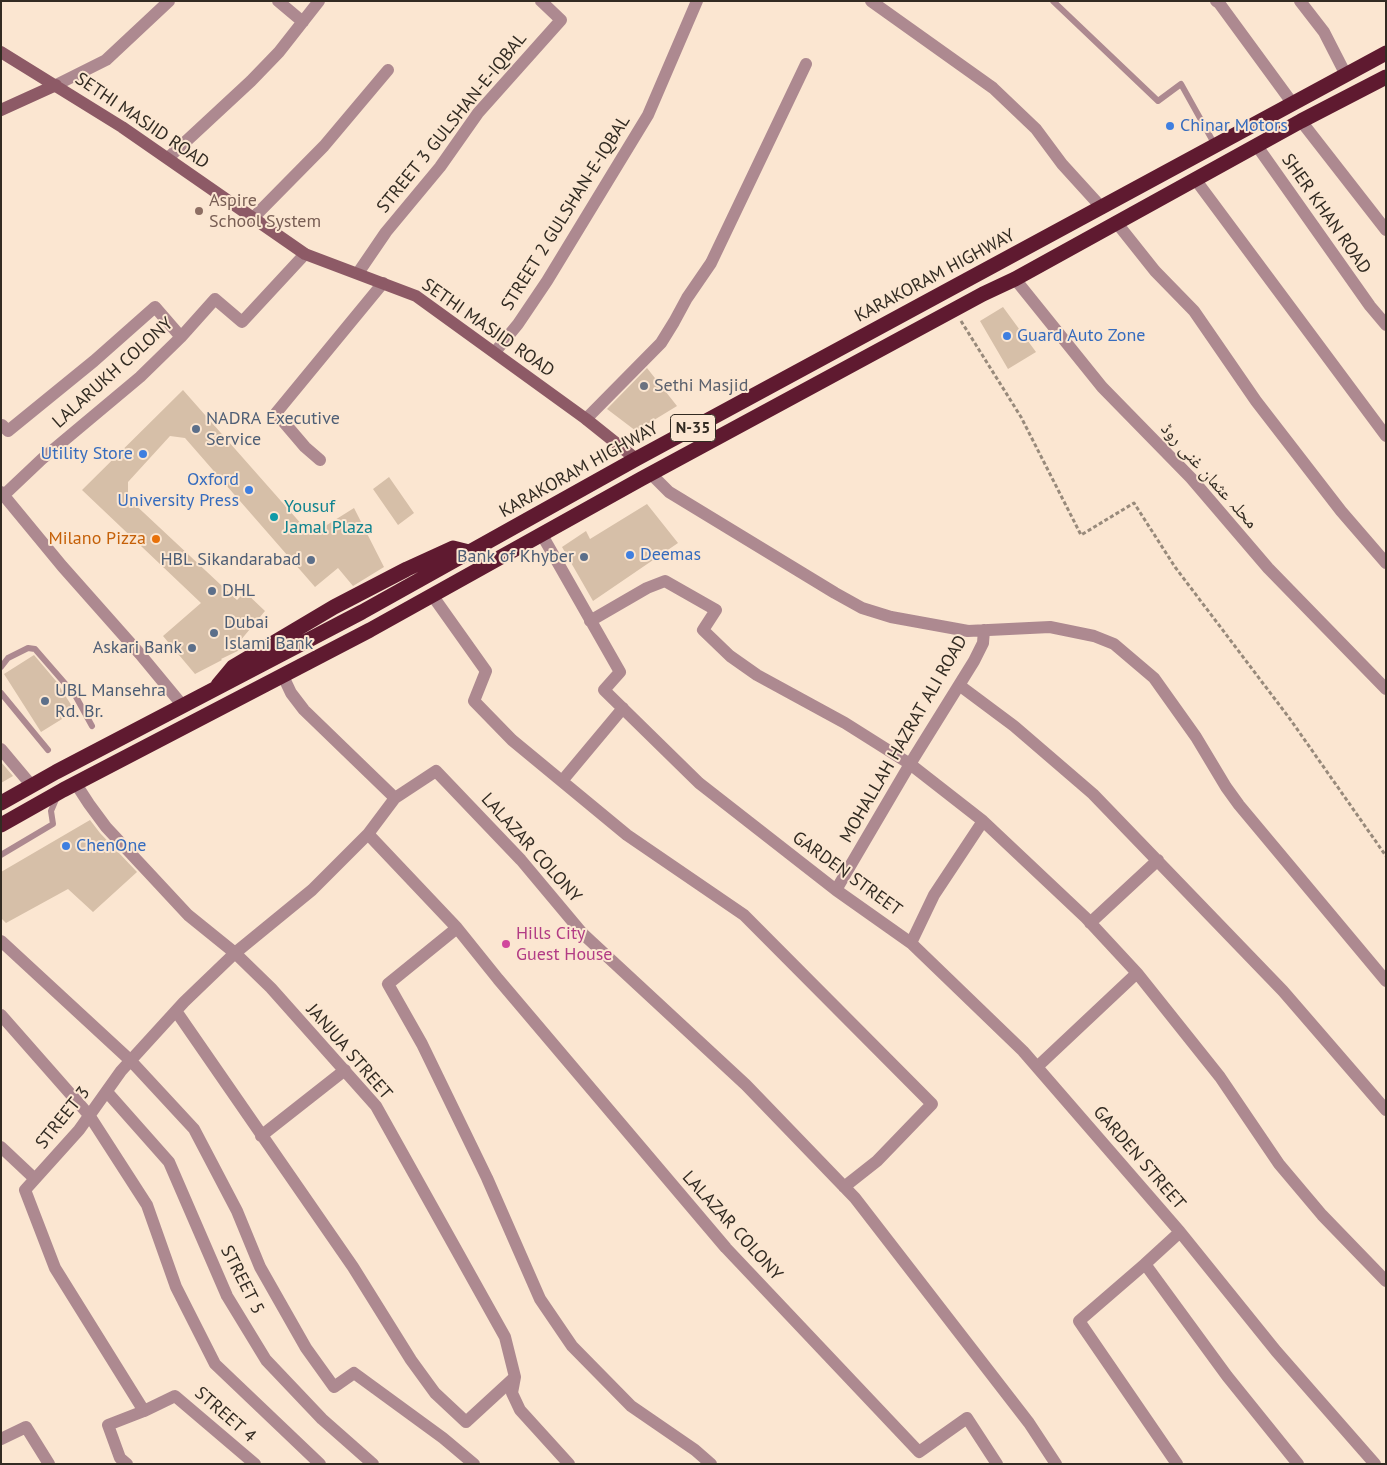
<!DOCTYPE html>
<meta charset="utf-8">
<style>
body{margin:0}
#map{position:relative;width:1387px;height:1465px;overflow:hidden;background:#fbe6d1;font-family:"PT Sans",sans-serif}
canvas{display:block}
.frame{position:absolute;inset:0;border:2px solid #322b22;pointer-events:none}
</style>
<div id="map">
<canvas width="1387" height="1465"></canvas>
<div class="frame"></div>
</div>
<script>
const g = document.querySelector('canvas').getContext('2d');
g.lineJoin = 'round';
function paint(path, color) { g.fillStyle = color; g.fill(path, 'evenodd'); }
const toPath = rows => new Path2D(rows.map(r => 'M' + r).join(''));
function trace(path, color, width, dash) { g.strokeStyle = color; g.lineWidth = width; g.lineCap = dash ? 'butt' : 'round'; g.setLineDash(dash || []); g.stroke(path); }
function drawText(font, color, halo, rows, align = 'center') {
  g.font = font + ' "PT Sans","Noto Naskh Arabic",sans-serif'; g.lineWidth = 4; g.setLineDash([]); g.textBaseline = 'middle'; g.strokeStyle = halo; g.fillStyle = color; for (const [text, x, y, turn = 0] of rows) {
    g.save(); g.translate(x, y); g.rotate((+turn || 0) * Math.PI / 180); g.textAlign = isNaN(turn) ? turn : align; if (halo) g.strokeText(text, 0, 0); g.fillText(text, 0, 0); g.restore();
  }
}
const building = toPath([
 [1003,307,1036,352,1008,369,980,321],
 [647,368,677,406,636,431,607,409],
 [183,390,311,535,354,508,384,567,353,586,338,568,315,587,185,438,170,436,128,482,128,498,237,600,245,592,265,611,240,641,246,647,221,659,222,660,195,674,163,636,201,603,82,490],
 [389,477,414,513,398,525,373,489],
 [647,504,678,543,593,601,562,547,586,531,590,539],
 [34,655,56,681,75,711,41,732,4,674],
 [1,762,13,776,1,783],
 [90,820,100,833,137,872,93,912,68,889,6,923,1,918,1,872]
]);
const path = toPath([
 [961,321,1021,417,1081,535,1134,503,1175,567,1290,719,1386,856]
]);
const lane = toPath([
 [1053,1,1158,101,1181,84,1215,145],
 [1,667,8,658,28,648,35,649,75,695,92,726],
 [1,693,48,750],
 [1,855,53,824,51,811,57,797]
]);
const street = toPath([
 [278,1,303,22],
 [871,1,993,88,1036,129,1062,164,1102,208],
 [1216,1,1219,3,1293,104],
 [1300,1,1324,32,1346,75],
 [56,85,106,60,169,1],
 [1301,121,1386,230],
 [1257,146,1370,306,1386,325],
 [168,158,251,81,279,52,319,1],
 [1195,179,1386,436],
 [253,218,324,146,388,70],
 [1116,222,1155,271,1194,311,1256,401,1341,511,1386,563],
 [358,273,386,232,440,167,478,113,561,20,541,1],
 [1015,279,1102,387,1191,478,1268,568,1386,689],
 [495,352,518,324,547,281,648,115,697,1],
 [586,419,661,343,674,322,687,298,711,263,806,64],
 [1,426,2,425,8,431,94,361,155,307,181,337],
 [320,460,305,447,276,413,383,283],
 [651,474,669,492,835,593,862,608,891,617,968,631,1050,627,1094,636,1114,644,1154,678,1196,737,1226,787,1239,805,1386,981],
 [1,492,62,566,140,654,183,706],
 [4,495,42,459,140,377,181,337,215,299,242,322,305,254],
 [542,535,620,672,604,690,699,783,836,890,911,943,1023,1051,1180,1232,1276,1351,1375,1464],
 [432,595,486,671,474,701,512,740,627,835,744,915,932,1104,877,1161,844,1187],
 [590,621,647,588,665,581,716,610,703,630,730,656,757,675,845,723,910,764,983,821,1086,918,1137,973,1220,1077,1279,1164,1322,1215,1386,1281],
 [283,676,291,693,304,710,395,798,368,834,457,928,498,979,726,1248,919,1452,967,1418,997,1464],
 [959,685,1014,726,1093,794,1283,991,1386,1110],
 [1,749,32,786],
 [562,781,623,708],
 [76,784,89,804,106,827,148,872,188,915,235,953,271,988,376,1106,505,1337,515,1377,512,1393,520,1410,569,1464],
 [395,798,436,771,521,860,583,934,746,1085,855,1198,1029,1423,1056,1464],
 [836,890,910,764,974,661,983,643,984,630],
 [1090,923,1158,860],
 [457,928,388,984,422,1044,487,1178,540,1299,572,1346,631,1406,695,1450,711,1464],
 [1,941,131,1061,194,1129,237,1211,260,1267,306,1348,334,1387,354,1373,443,1438,474,1464],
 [911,943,934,895,983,821],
 [176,1011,353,1267,411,1360,435,1393,466,1422,515,1377],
 [1,1015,89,1115,147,1205,176,1287,215,1364,320,1464],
 [1037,1067,1137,973],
 [107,1092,169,1162,227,1296,266,1360,322,1419,373,1464],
 [261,1136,345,1070],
 [1,1147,35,1179],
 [1180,1232,1145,1264,1227,1376,1298,1464],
 [1145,1264,1079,1321,1177,1464],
 [144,1411,175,1396,255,1464],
 [1,1439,26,1427,49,1464],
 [127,1464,120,1458,108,1425,144,1411,55,1268,25,1190,79,1130,121,1071,184,1002,235,953,312,890,368,834]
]);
const secondary = toPath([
 [1,52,122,127,305,254,416,296,586,419,636,459],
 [1,110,56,85]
]);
const highway = toPath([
 [218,685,233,667,334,607,407,569,453,548,469,552],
 [1,803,56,772,362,612,636,459,1386,53],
 [1,825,63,790,370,630,641,479,983,294,1015,279,1301,121,1386,77]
]);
const markers = [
 [1170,126,5,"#3f7fe0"],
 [199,211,5,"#8d6e63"],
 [1007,336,5,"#3f7fe0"],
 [644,386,5,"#6b7280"],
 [196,429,5,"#5c6f8a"],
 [143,454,5,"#3f7fe0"],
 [249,490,5,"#3f7fe0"],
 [274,517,5,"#0f9aa8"],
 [156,539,5,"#e8710a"],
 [630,555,5,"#3f7fe0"],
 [584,557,5,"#5c6f8a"],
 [311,560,5,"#5c6f8a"],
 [212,591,5,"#5c6f8a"],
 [214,633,5,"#5c6f8a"],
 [192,648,5,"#5c6f8a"],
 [45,701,5,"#5c6f8a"],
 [66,846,5,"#3f7fe0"],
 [506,944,5,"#d1479c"]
];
const shields = [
 [693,428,45]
];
const shieldNames = [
 ["N-35",693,428]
];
const streetNames = [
 ["SETHI MASJID ROAD",142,121,34],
 ["STREET 3 GULSHAN-E-IQBAL",452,123,-51],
 ["STREET 2 GULSHAN-E-IQBAL",566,213,-58],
 ["SHER KHAN ROAD",1326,214,55],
 ["KARAKORAM HIGHWAY",935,276,-28],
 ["SETHI MASJID ROAD",488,328,35],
 ["LALARUKH COLONY",113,373,-42],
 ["KARAKORAM HIGHWAY",579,470,-29],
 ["محلہ عثمان غنی روڈ",1209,476,48],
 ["MOHALLAH HAZRAT ALI ROAD",904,739,-60],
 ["LALAZAR COLONY",531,848,48],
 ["GARDEN STREET",847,874,36],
 ["JANJUA STREET",349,1052,49],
 ["STREET 3",63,1118,-51],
 ["GARDEN STREET",1139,1158,49],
 ["LALAZAR COLONY",732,1226,48],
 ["STREET 5",242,1280,63],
 ["STREET 4",225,1415,41]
];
const shopNames = [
 ["Chinar Motors",1180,126],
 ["Guard Auto Zone",1017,336],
 ["Utility Store",133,454,"right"],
 ["Oxford",239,480,"right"],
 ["University Press",239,501,"right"],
 ["Deemas",640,555],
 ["ChenOne",76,846]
];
const educationNames = [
 ["Aspire",209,201],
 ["School System",209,222]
];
const worshipNames = [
 ["Sethi Masjid",654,386]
];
const serviceNames = [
 ["NADRA Executive",206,419],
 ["Service",206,440],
 ["Bank of Khyber",574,557,"right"],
 ["HBL Sikandarabad",301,560,"right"],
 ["DHL",222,591],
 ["Dubai",224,623],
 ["Islami Bank",224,644],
 ["Askari Bank",182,648,"right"],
 ["UBL Mansehra",55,691],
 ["Rd. Br.",55,712]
];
const cultureNames = [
 ["Yousuf",284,507],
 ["Jamal Plaza",284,528]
];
const foodNames = [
 ["Milano Pizza",146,539]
];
const hotelNames = [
 ["Hills City",516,934],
 ["Guest House",516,955]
];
paint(building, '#d6bfa8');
trace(path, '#988a7b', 3, [4, 2.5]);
trace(lane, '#ad8990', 6);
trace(street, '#ad8990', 12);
trace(secondary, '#8d5a66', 12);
trace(highway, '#5f1a30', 15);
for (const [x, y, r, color] of markers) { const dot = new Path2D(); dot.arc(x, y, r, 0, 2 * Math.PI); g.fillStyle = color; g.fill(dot); trace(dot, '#fbe6d1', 2); }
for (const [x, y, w] of shields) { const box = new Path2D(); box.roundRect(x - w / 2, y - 13.5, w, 27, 4); g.fillStyle = '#fbe6d1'; g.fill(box); trace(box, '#322b22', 1); }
drawText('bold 16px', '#322b22', null, shieldNames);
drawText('18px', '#322b22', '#fbe6d1', streetNames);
drawText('18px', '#366cbe', '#fbe6d1', shopNames, 'left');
drawText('18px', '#785e54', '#fbe6d1', educationNames, 'left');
drawText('18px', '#5b616d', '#fbe6d1', worshipNames, 'left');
drawText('18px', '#4e5e75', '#fbe6d1', serviceNames, 'left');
drawText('18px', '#0d838f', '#fbe6d1', cultureNames, 'left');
drawText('18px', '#c56008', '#fbe6d1', foodNames, 'right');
drawText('18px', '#b23c85', '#fbe6d1', hotelNames, 'left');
</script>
